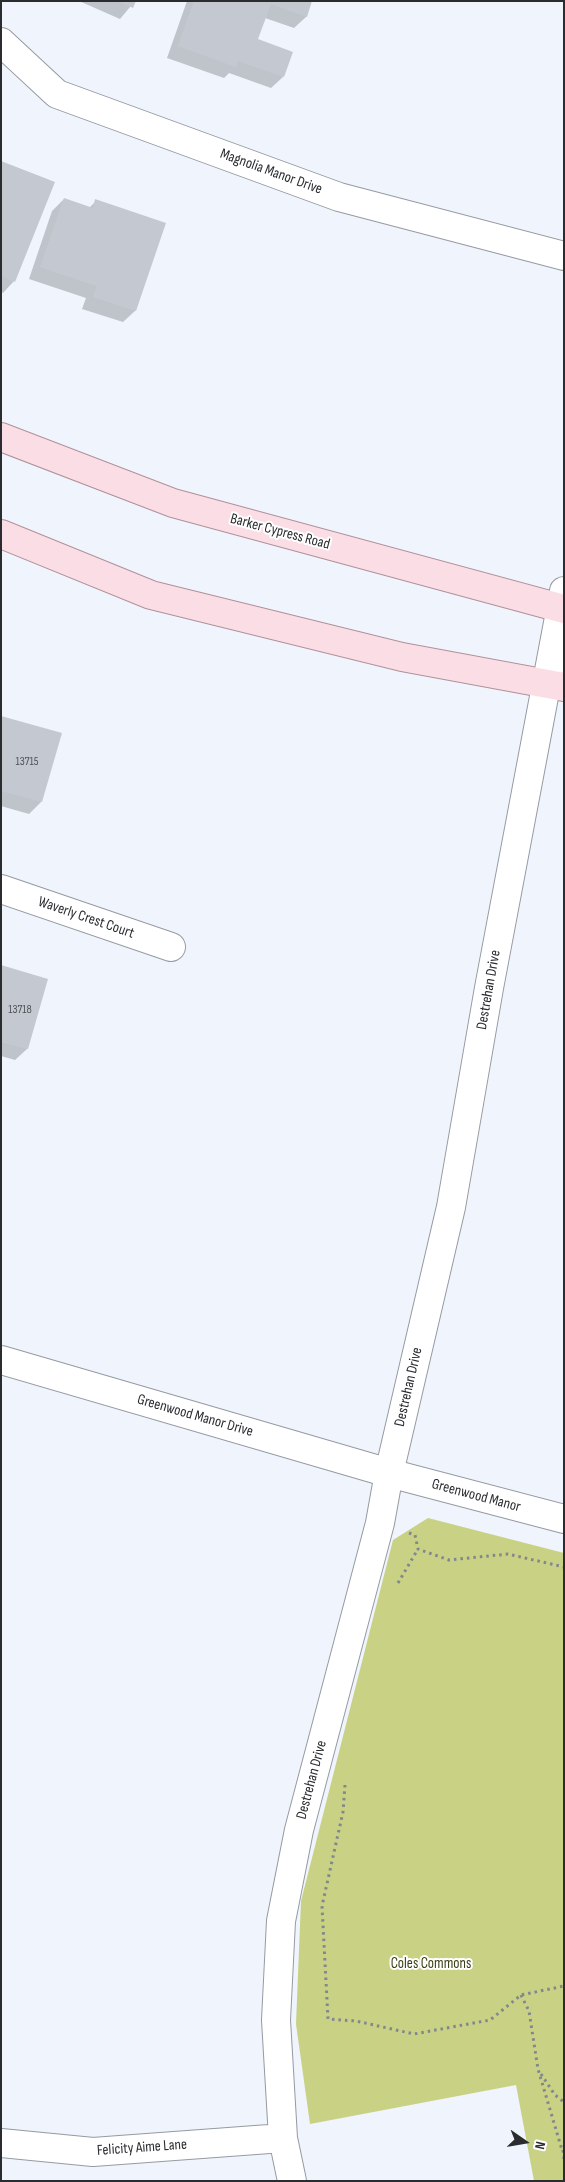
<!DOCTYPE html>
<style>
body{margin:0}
#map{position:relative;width:565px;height:2182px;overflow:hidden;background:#eff4fd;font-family:"Sofia Sans Condensed",sans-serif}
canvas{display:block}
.frame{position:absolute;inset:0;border:2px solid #2a2c2f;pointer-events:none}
.north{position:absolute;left:500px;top:2117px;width:50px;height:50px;-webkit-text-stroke:4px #fff;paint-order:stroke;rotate:103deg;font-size:14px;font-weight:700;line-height:20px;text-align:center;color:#2a2c2f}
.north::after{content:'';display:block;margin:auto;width:18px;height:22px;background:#2a2c2f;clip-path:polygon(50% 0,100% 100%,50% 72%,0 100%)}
</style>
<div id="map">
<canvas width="565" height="2182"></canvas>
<div class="frame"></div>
<div class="north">N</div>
</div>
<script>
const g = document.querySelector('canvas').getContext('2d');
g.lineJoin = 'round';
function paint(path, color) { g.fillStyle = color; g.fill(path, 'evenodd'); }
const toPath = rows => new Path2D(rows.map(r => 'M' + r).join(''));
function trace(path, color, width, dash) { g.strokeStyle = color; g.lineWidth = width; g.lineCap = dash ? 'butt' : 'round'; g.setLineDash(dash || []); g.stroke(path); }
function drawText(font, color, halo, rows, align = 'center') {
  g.font = font + ' "Sofia Sans Condensed",sans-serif'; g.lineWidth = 4; g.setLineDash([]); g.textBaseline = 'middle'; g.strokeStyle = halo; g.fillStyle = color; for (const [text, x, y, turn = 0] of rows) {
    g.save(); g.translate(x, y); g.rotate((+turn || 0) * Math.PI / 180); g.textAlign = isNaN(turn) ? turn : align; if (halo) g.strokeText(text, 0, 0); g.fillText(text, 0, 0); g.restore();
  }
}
const green = toPath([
 [428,1518,564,1553,564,2181,534,2181,516,2085,310,2124,296,2024,301,1901,393,1540]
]);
const shadow = toPath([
 [79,1,135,1,120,19],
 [187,1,311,1,306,17,294,28,265,18,257,40,283,77,271,88,229,73,224,78,167,58],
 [1,162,14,281,3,293,1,292],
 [64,199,89,208,96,201,164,224,135,311,123,322,82,309,86,298,29,279,52,211],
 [1,717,41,802,29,814,1,806],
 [1,967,27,1049,15,1060,1,1056]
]);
const building = toPath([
 [118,1,136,1,133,8],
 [194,1,312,1,307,17,271,4,258,39,293,52,284,77,238,61,236,67,178,46],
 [1,161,55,182,15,282,1,276],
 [64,198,93,208,95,199,166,223,136,311,93,297,97,286,40,267],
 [1,716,62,733,42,802,1,791],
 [1,965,48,979,28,1049,1,1042]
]);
const path = toPath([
 [409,1533,415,1535,418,1549,449,1560,508,1554,564,1567],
 [398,1583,418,1549],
 [345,1785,343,1812,322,1906,328,2019,356,2021,414,2034,490,2020,521,1995,564,1986],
 [521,1995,529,2011,538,2069,562,2150],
 [541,2074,555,2095,564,2102],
 [563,2150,564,2159]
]);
const minor = toPath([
 [1,42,57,94,339,197,564,256],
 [1,889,171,947],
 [1,1360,389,1473,564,1519],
 [1,2143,93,2152,283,2138],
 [292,2181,283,2138,276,2020,281,1921,299,1830,380,1523,389,1473,451,1207,489,988,564,591]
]);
const primary = toPath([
 [1,437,173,503,564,609],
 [1,534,151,595,402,657,564,687]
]);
const numberNames = [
 ["13715",27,762],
 ["13718",20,1010]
];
const streetNames = [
 ["Magnolia Manor Drive",271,172,20],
 ["Barker Cypress Road",280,532,15],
 ["Waverly Crest Court",86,918,19],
 ["Destrehan Drive",489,990,-80],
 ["Destrehan Drive",409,1387,-77],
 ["Greenwood Manor Drive",195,1416,16],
 ["Greenwood Manor",476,1496,15],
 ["Destrehan Drive",312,1780,-75],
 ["Felicity Aime Lane",142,2148,-4]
];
const parkNames = [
 ["Coles Commons",431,1964]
];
paint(green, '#c8d184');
paint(shadow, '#0003');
paint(building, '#c4c9d1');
trace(minor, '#969aa3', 30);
trace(primary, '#b0919a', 30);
trace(path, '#83878c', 3, [2.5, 4]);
trace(minor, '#fff', 28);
trace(primary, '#fbdee5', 28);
drawText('12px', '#505358', null, numberNames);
drawText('15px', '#2a2c2f', '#fff', streetNames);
drawText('15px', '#3b3f17', '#fff', parkNames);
</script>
